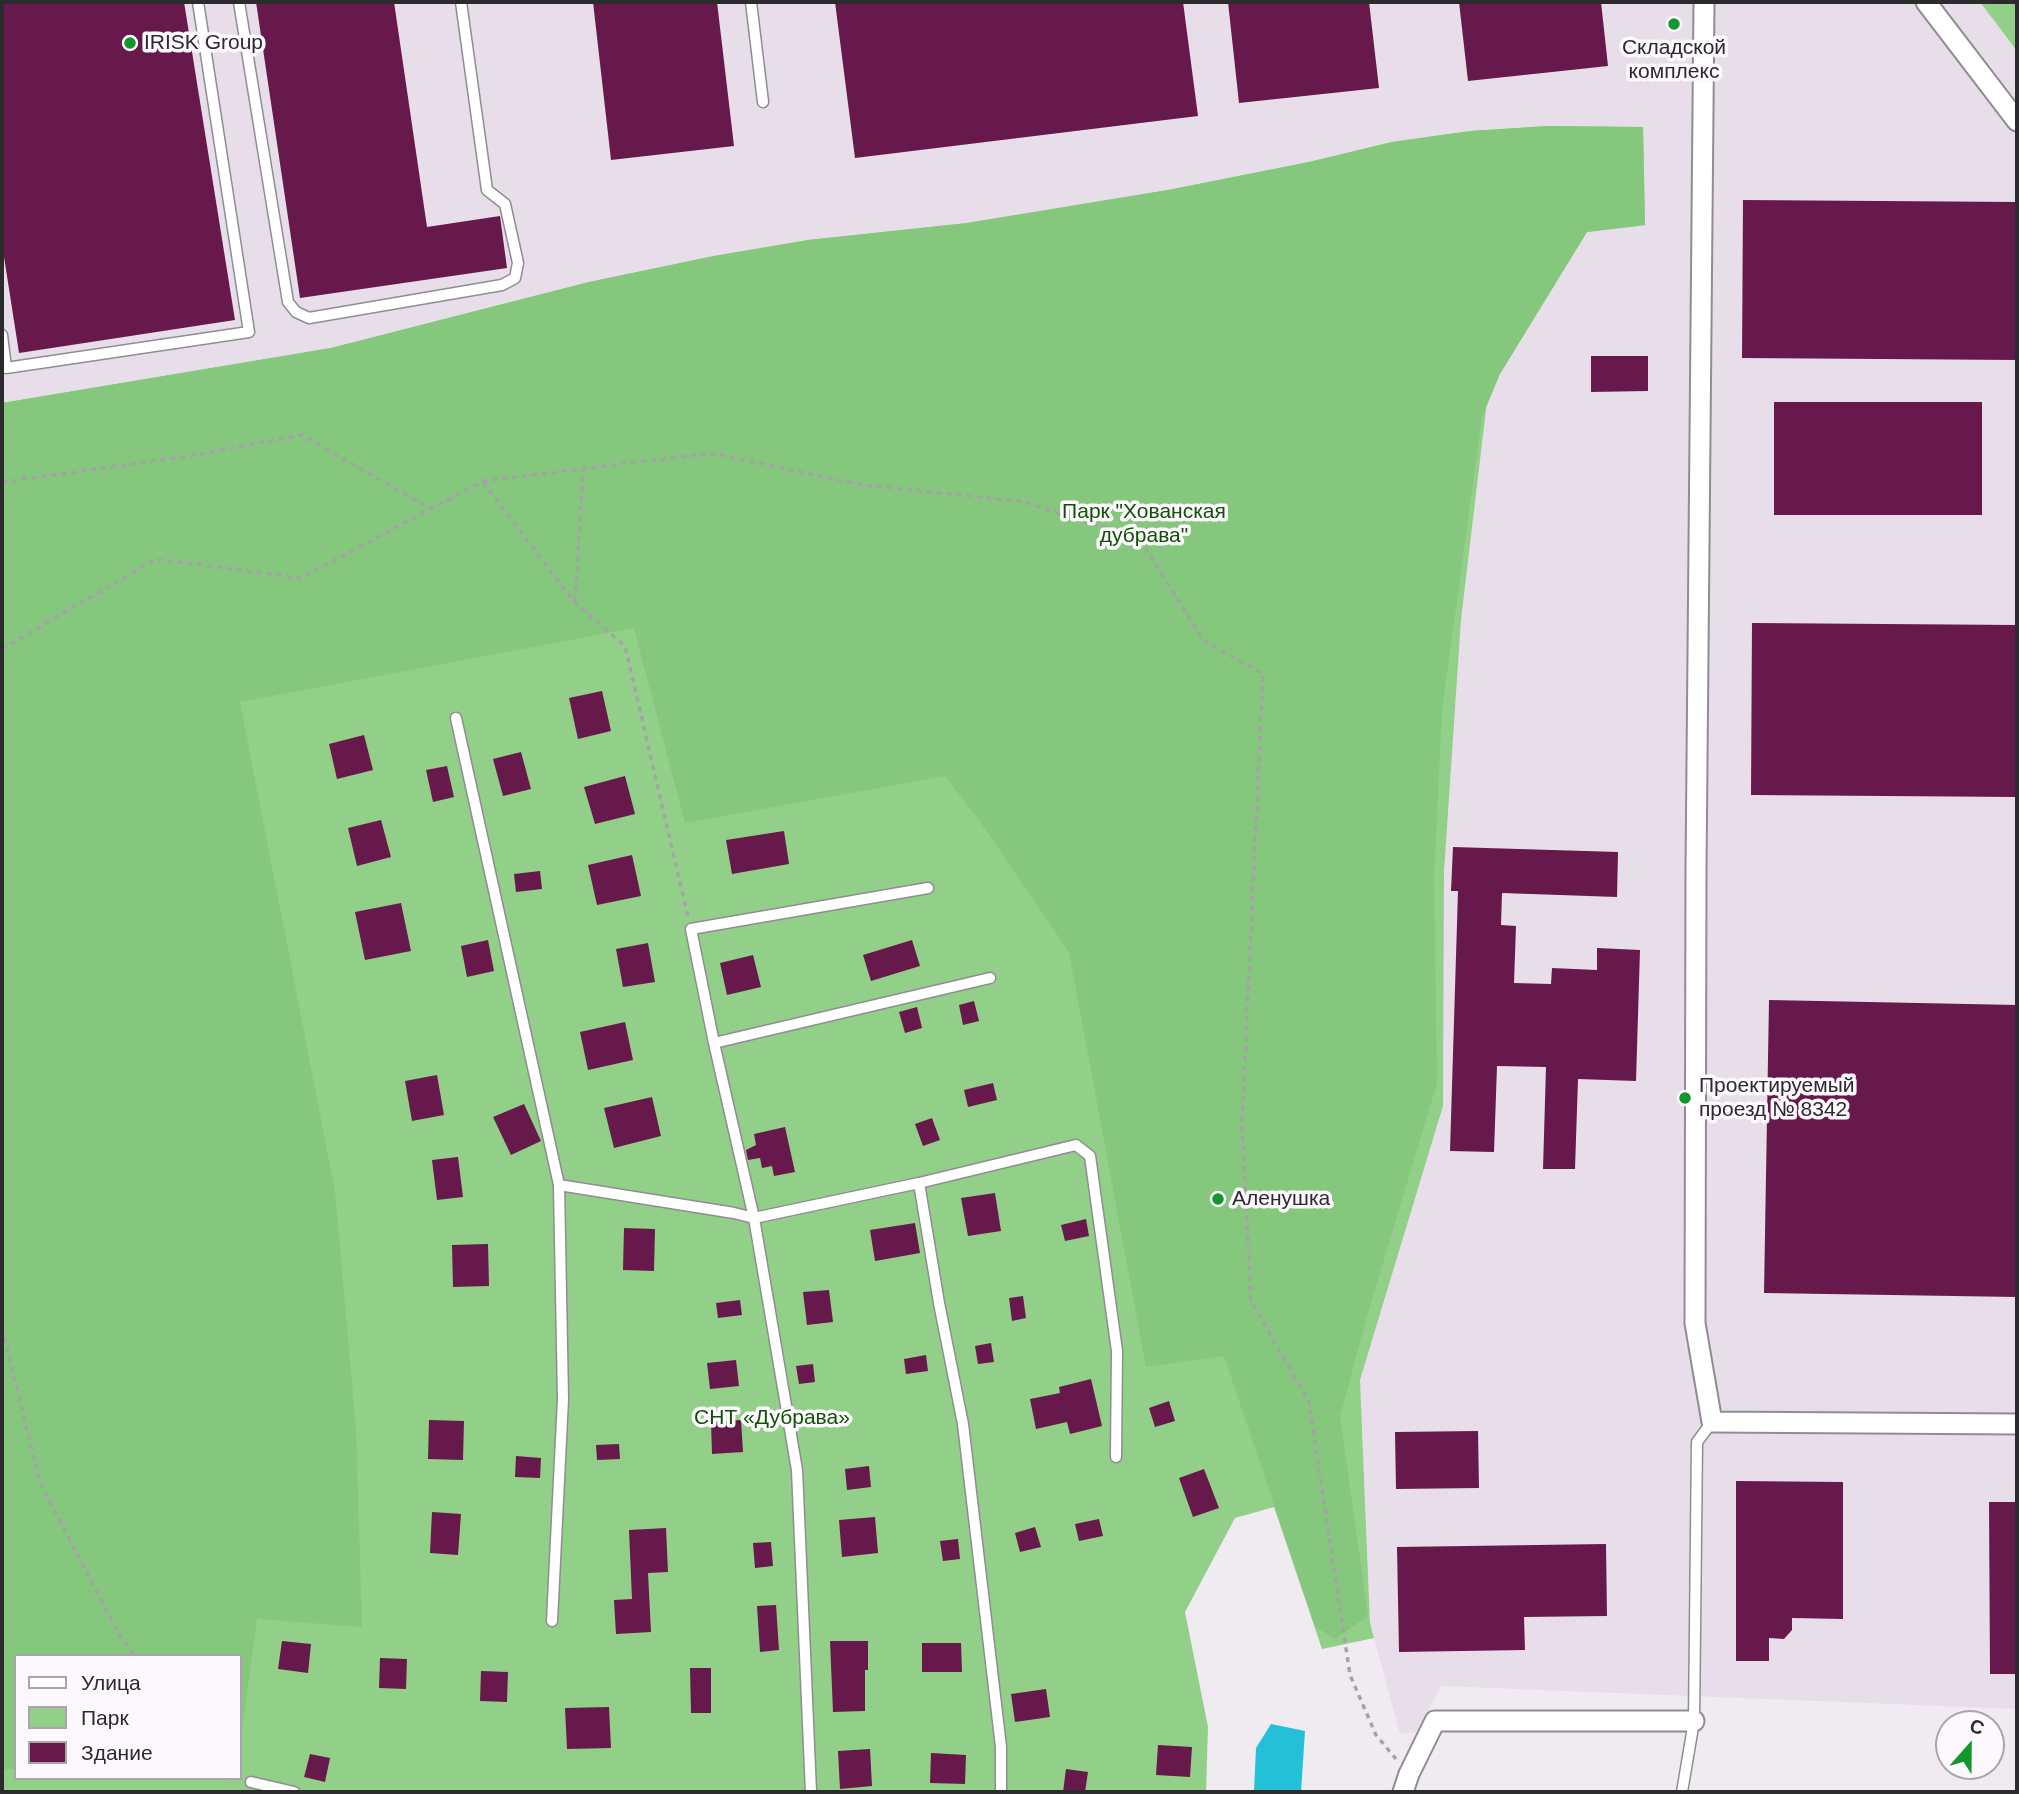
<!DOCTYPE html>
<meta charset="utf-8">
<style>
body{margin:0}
#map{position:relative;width:2019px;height:1794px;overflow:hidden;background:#efebf1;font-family:Helvetica,sans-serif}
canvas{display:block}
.frame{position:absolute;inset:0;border:4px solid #2b2a2c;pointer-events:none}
.legend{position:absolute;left:14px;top:1654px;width:228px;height:126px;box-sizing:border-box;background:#fcf8fe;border:2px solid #a8a6aa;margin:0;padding:9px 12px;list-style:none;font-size:21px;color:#2b2a2c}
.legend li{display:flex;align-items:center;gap:14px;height:35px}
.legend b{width:35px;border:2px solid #a8a6aa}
.north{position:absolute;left:1935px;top:1710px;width:70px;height:70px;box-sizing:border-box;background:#fcf8fe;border:2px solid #a8a6aa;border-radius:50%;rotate:21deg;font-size:19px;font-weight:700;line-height:28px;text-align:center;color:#2b2a2c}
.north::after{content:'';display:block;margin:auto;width:24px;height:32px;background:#12972d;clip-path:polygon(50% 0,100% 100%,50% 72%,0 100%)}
</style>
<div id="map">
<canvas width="2019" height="1794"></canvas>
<div class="frame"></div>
<ul class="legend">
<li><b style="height:9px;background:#fff"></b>Улица</li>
<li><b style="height:19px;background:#92cf89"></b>Парк</li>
<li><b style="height:19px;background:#67194b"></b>Здание</li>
</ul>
<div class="north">С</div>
</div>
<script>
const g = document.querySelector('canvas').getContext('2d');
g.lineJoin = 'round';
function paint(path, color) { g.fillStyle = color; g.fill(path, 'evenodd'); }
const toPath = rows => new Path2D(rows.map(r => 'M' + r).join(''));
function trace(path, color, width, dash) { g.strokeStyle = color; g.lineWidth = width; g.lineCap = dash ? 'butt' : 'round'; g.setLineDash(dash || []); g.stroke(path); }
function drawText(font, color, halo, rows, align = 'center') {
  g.font = font + ' Helvetica,sans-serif'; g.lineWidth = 7; g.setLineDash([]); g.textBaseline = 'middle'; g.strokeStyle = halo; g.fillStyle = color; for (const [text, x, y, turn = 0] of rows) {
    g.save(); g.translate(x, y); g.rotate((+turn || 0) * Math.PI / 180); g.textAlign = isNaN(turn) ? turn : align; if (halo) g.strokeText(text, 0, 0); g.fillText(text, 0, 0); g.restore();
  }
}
const built = toPath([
 [2,2,1980,2,2017,51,2017,1709,1441,1686,1417,1732,1400,1734,1370,1623,1360,1380,1443,1106,1444,872,1461,620,1488,392,1587,232,1642,127,1548,126,1470,131,1392,142,1309,162,1168,190,967,223,808,240,714,256,589,282,331,348,2,403]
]);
const green = toPath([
 [1980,2,2017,2,2017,51],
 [1548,126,1643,127,1645,225,1587,232,1488,393,1461,620,1444,872,1443,1106,1360,1380,1370,1623,1374,1638,1322,1649,1274,1507,1235,1518,1185,1612,1208,1727,1206,1792,2,1792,2,403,331,348,589,282,714,256,808,240,967,223,1168,190,1309,162,1392,142,1470,131],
 [16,1656,240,1656,240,1778,16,1778]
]);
const forest = toPath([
 [1548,126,1643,127,1645,225,1587,232,1500,374,1482,417,1442,710,1434,878,1437,1083,1367,1316,1340,1416,1368,1616,1335,1639,1315,1626,1224,1356,1146,1367,1069,952,977,817,945,776,685,823,634,628,240,702,335,1192,356,1429,362,1627,257,1619,240,1746,240,1656,16,1656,16,1769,2,1769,2,403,331,348,589,282,714,256,808,240,967,223,1168,190,1309,162,1392,142,1470,131]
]);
const water = toPath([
 [1271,1724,1305,1731,1301,1792,1254,1792,1256,1748]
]);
const building = toPath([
 [2,2,184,2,235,320,19,353,2,244],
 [256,2,394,2,427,227,500,216,507,268,300,298],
 [593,2,717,2,734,146,611,160],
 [835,2,1183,2,1198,116,855,158],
 [1228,2,1369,2,1379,88,1239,103],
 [1459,2,1601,2,1608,66,1468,81],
 [1743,200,2017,202,2017,360,1742,358],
 [1591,356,1648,356,1648,391,1591,392],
 [1774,402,1982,402,1982,515,1774,515],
 [1752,623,2017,625,2017,797,1751,795],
 [602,691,611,731,578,739,569,698],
 [364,735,373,770,337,779,329,744],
 [521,752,531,789,503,796,493,759],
 [447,766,454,797,433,802,426,770],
 [625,776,635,814,595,824,584,787],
 [381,820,391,857,357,866,348,828],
 [784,831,789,864,732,874,726,840],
 [1453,847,1618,852,1617,897,1502,893,1501,925,1516,926,1514,983,1551,984,1552,968,1597,970,1597,948,1640,950,1636,1081,1578,1079,1575,1169,1543,1169,1546,1067,1497,1066,1494,1152,1450,1151,1458,891,1451,891],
 [632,855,641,896,597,905,588,865],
 [540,871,542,889,516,892,514,874],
 [401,903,411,951,365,960,355,912],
 [488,940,494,971,467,977,461,946],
 [912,940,920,966,871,981,863,955],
 [648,943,655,982,623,987,616,949],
 [753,955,761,987,727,995,720,963],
 [1769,1000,2017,1005,2017,1297,1764,1293],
 [974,1001,979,1021,963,1025,959,1005],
 [917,1007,922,1028,905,1033,899,1012],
 [625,1022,633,1060,588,1070,580,1032],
 [437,1075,444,1115,412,1121,405,1081],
 [993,1083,997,1100,968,1107,964,1090],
 [652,1097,661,1136,614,1148,604,1108],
 [524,1104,541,1141,511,1155,493,1117],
 [932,1118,940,1140,923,1146,915,1124],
 [785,1127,795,1172,774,1176,772,1166,762,1168,760,1158,748,1160,746,1150,756,1145,754,1134],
 [458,1157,463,1197,437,1200,432,1160],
 [995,1193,1001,1231,968,1236,961,1198],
 [1086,1219,1089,1236,1065,1241,1061,1225],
 [915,1223,920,1253,875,1261,870,1230],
 [624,1228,655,1229,654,1271,623,1270],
 [488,1244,489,1286,453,1287,452,1245],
 [829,1290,833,1322,807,1325,803,1292],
 [1023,1296,1026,1318,1012,1321,1009,1298],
 [740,1300,742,1315,718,1318,716,1303],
 [991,1343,994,1362,978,1364,975,1346],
 [926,1355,928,1371,906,1374,904,1359],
 [736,1360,739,1386,710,1389,707,1363],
 [813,1364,815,1382,799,1384,796,1366],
 [1091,1379,1102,1426,1070,1434,1067,1422,1036,1429,1030,1399,1060,1393,1059,1387],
 [1169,1401,1175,1421,1155,1427,1149,1408],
 [429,1420,464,1421,463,1460,428,1459],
 [741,1420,743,1452,712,1454,711,1422],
 [1478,1431,1479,1488,1396,1489,1395,1432],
 [619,1444,620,1459,597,1460,596,1445],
 [516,1456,541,1458,540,1478,515,1477],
 [869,1466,871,1487,847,1490,845,1469],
 [1204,1469,1219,1508,1193,1517,1179,1478],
 [1736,1481,1843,1482,1843,1619,1792,1618,1792,1630,1784,1639,1769,1638,1769,1661,1736,1661],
 [1989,1502,2017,1502,2017,1674,1990,1674],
 [432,1512,461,1514,458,1555,430,1553],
 [875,1517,878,1553,842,1557,839,1520],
 [1099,1519,1103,1536,1079,1541,1075,1524],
 [1035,1527,1041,1547,1020,1552,1015,1533],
 [666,1528,668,1572,648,1573,651,1632,616,1634,614,1600,632,1599,629,1530],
 [958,1539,960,1559,943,1561,940,1541],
 [771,1542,773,1566,755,1568,753,1543],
 [1606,1544,1607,1616,1524,1617,1525,1650,1399,1652,1397,1547],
 [776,1605,779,1650,760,1652,757,1606],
 [282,1641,311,1644,308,1673,278,1669],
 [830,1641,868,1641,868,1670,865,1670,865,1711,833,1712],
 [922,1643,961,1643,962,1672,922,1672],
 [380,1658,407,1659,406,1689,379,1688],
 [690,1668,711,1668,711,1713,691,1713],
 [481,1671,508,1672,507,1702,480,1701],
 [1046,1689,1050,1717,1015,1722,1011,1694],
 [609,1707,611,1748,567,1749,565,1708],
 [1158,1745,1192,1747,1190,1777,1156,1775],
 [870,1749,872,1786,840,1789,838,1751],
 [931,1753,966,1755,965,1784,930,1783],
 [310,1754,330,1758,325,1782,304,1777],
 [1066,1769,1088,1772,1085,1792,1063,1792]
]);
const path = toPath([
 [2,482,190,456,302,435,431,509],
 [483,482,575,603,625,646,688,917],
 [575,601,583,469],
 [2,649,156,559,301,578,483,481,712,453,861,485,1020,501,1139,538,1204,641,1263,674,1242,1122,1251,1301,1309,1402,1350,1675,1376,1735,1396,1759],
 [2,1328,40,1483,120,1636,135,1656],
 [228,1778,238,1781]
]);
const lane = toPath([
 [239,2,288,302,296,312,309,318,502,285,515,278,518,263,505,204,487,190,461,2],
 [751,2,763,102],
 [2,335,6,368,249,332,198,2],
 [456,718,559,1185,734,1213,754,1218,919,1183,1076,1145,1090,1156,1117,1351,1116,1457],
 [714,1043,990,978],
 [919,1183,939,1303,963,1424,1001,1747,1001,1792],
 [552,1621,563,1399,559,1185],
 [251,1782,294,1792],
 [811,1792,797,1470,754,1218,714,1043,691,929,928,888],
 [1682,1792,1694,1721,1697,1442,1712,1422]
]);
const street = toPath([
 [1704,2,1696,870,1695,1323,1712,1422,2017,1424],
 [1926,2,2017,121],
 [1403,1792,1409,1774,1435,1721,1694,1721]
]);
const markers = [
 [1674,24,7,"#12972d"],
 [130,43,7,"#12972d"],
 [1685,1098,7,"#12972d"],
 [1218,1199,7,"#12972d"]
];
const poiNames = [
 ["IRISK Group",144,43],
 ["Складской",1674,48,"center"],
 ["комплекс",1674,72,"center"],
 ["Проектируемый",1699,1086],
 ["проезд № 8342",1699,1110],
 ["Аленушка",1232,1199]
];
const parkNames = [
 ["Парк \"Хованская",1144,512],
 ["дубрава\"",1144,536],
 ["СНТ «Дубрава»",772,1418]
];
paint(built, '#e7deea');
paint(green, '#92cf89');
paint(forest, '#85c77d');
paint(water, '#24c0d8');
paint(building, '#67194b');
trace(lane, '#908d92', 13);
trace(street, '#908d92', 23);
trace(path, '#a6a3a7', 3.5, [5, 5]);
trace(lane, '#fff', 10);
trace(street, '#fff', 19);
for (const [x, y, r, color] of markers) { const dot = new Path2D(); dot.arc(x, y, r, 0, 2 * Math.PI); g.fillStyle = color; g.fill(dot); trace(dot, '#fcf8fe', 2.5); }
drawText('21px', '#2b2a2c', '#fcf8fe', poiNames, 'left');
drawText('21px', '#0f5206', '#fcf8fe', parkNames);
</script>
